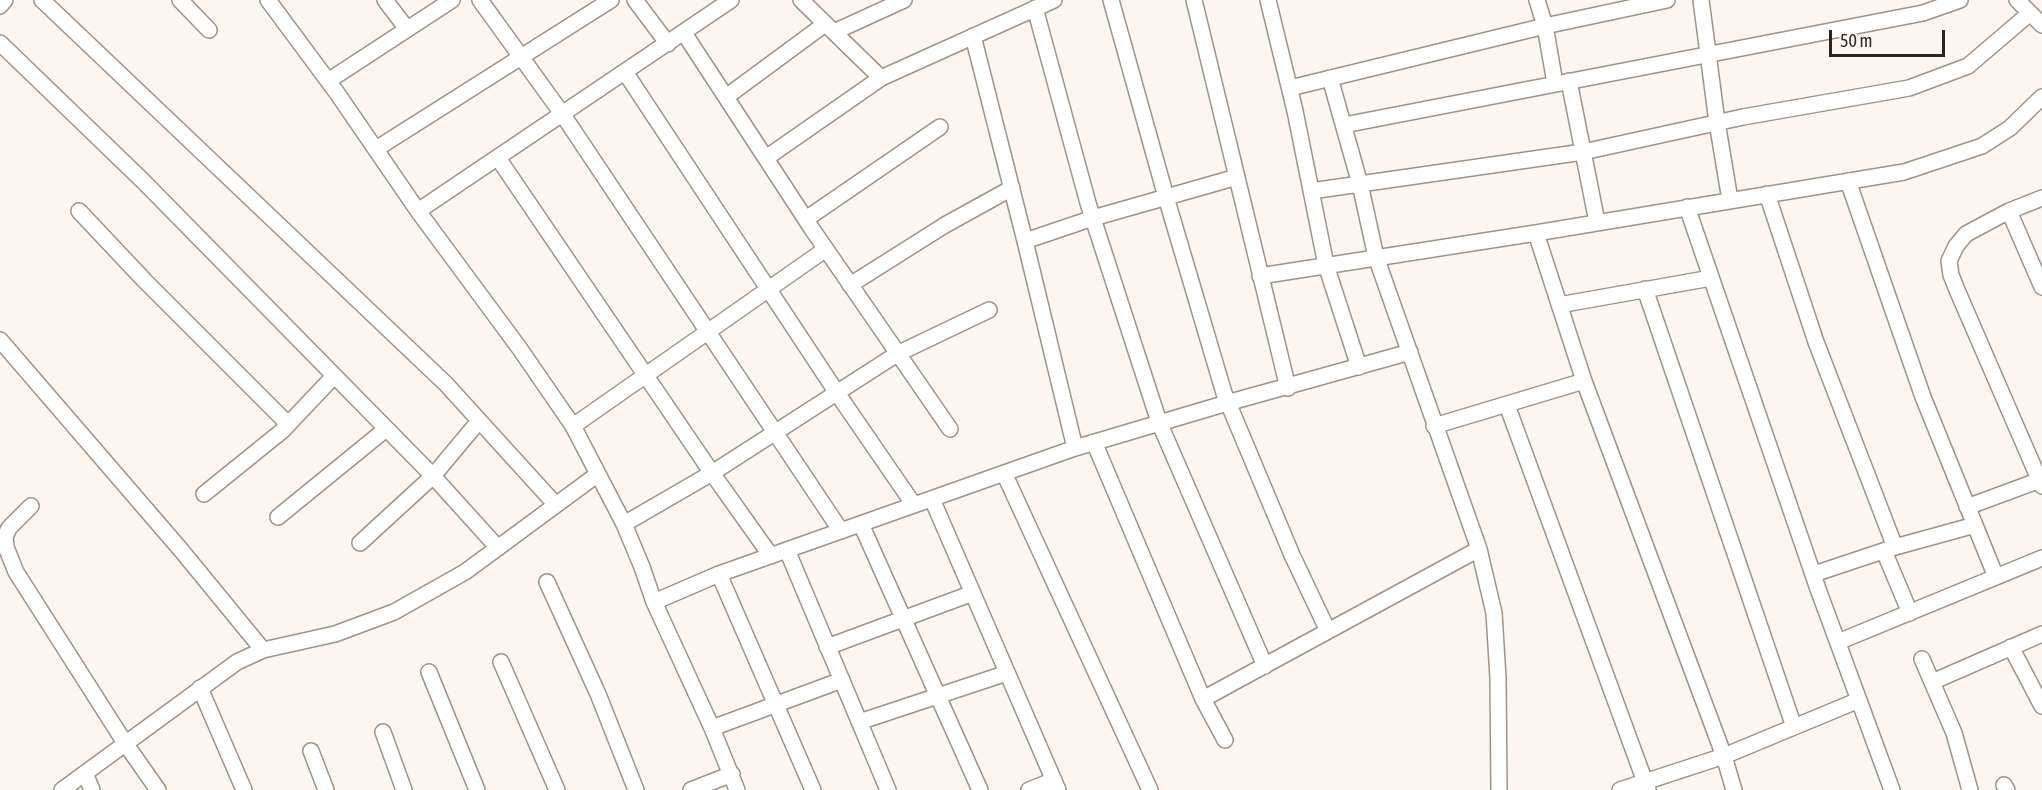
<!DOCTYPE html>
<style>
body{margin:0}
#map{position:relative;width:2042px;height:790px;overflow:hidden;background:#fdf5f0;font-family:"Asap Condensed",sans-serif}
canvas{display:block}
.scale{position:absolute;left:1829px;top:30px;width:116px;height:27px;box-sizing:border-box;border:3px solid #2b241f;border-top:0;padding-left:8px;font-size:18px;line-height:21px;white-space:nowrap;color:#2b241f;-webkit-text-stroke:4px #fdf5f0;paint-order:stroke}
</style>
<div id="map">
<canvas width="2042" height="790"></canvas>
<div class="scale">50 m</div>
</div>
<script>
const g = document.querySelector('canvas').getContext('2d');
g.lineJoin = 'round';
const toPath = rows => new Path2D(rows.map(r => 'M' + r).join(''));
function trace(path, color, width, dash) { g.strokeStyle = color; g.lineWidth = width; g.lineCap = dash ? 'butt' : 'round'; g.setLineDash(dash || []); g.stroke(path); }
const street = toPath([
 [42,0,446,384,556,505],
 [180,0,209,30],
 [268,0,337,93,418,211,520,349,573,426,624,524,642,567,654,602,712,728,737,790],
 [385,0,407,29],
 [480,0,563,115,841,531],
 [635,0,668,44],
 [801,0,881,78],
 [1111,0,1166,197,1224,393,1292,555,1328,631],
 [1194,0,1288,388],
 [1268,0,1295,111,1326,265,1359,367],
 [1537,0,1545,26,1555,83],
 [1701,0,1717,122,1730,200],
 [2017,0,2042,25],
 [0,6,5,0],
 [1035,8,1088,203,1159,422,1265,666],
 [834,32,904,0],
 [684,33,812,229,950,429],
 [973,36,1025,241,1075,448],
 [0,43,143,181,433,476,498,548],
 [625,72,837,393,914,505],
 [1330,78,1360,184,1376,257,1479,549,1494,613,1498,678,1499,790],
 [328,81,452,0],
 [1569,81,1597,222],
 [1290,88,1545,26,1667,0],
 [726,97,825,24],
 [1344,125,1923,13,1960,0],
 [376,149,611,0],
 [498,158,712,473,771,556],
 [766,158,881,78,1054,0],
 [1848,181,1923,397,1996,577],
 [1311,191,1583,152,1743,117,1909,88,1968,66,2030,13],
 [1767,194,1816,342,1895,547],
 [2042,198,2009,211,1966,234,1956,246,1949,261,1951,275,1957,290,2042,486],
 [1687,207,1818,589,1892,790],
 [79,211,145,281,288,424],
 [418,211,731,0],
 [2009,211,2042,287],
 [806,219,940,127],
 [1536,233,1584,381,1724,756,1734,790],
 [1025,241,1093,218,1237,177],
 [1260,276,1536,233,1904,172,1982,146,2010,128,2042,97],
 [850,285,945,225,1012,188],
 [1645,289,1794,727],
 [1559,305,1711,278],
 [0,340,181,550,263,650],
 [1507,405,1648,790],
 [573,426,826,249],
 [1434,426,1584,381],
 [1094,442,1203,699,1225,740],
 [1004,473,1150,790],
 [204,494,282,431,334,376],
 [932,499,1058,790],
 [31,506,9,528,5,537,6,547,16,572,125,743,158,790],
 [1967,507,2040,480],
 [278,517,386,429],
 [624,524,712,473,897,354,989,310],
 [861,524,980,790],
 [360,543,433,476,479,421],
 [787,550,888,790],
 [1884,551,1910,613],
 [719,574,813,790],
 [1814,574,1895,547,1975,525],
 [547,582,598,694,636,790],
 [654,602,719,574,1075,448,1227,403,1410,352],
 [1838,642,2042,558],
 [827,647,973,593],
 [2011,647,2042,706],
 [1922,659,1954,733,1970,790],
 [501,662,557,790],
 [429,672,477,790],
 [1932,682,2042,634],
 [200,688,244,790],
 [1203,699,1479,549],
 [859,722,1007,673],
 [712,728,842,680],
 [383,732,404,790],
 [311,751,326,790],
 [85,773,92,790],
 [2004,785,2007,790],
 [62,790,237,662,263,650,335,634,394,612,465,572,598,474],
 [691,790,732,774],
 [1029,790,1054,780],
 [1620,790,1724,756,1859,700]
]);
trace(street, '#a29286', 18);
trace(street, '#fff', 15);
</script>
